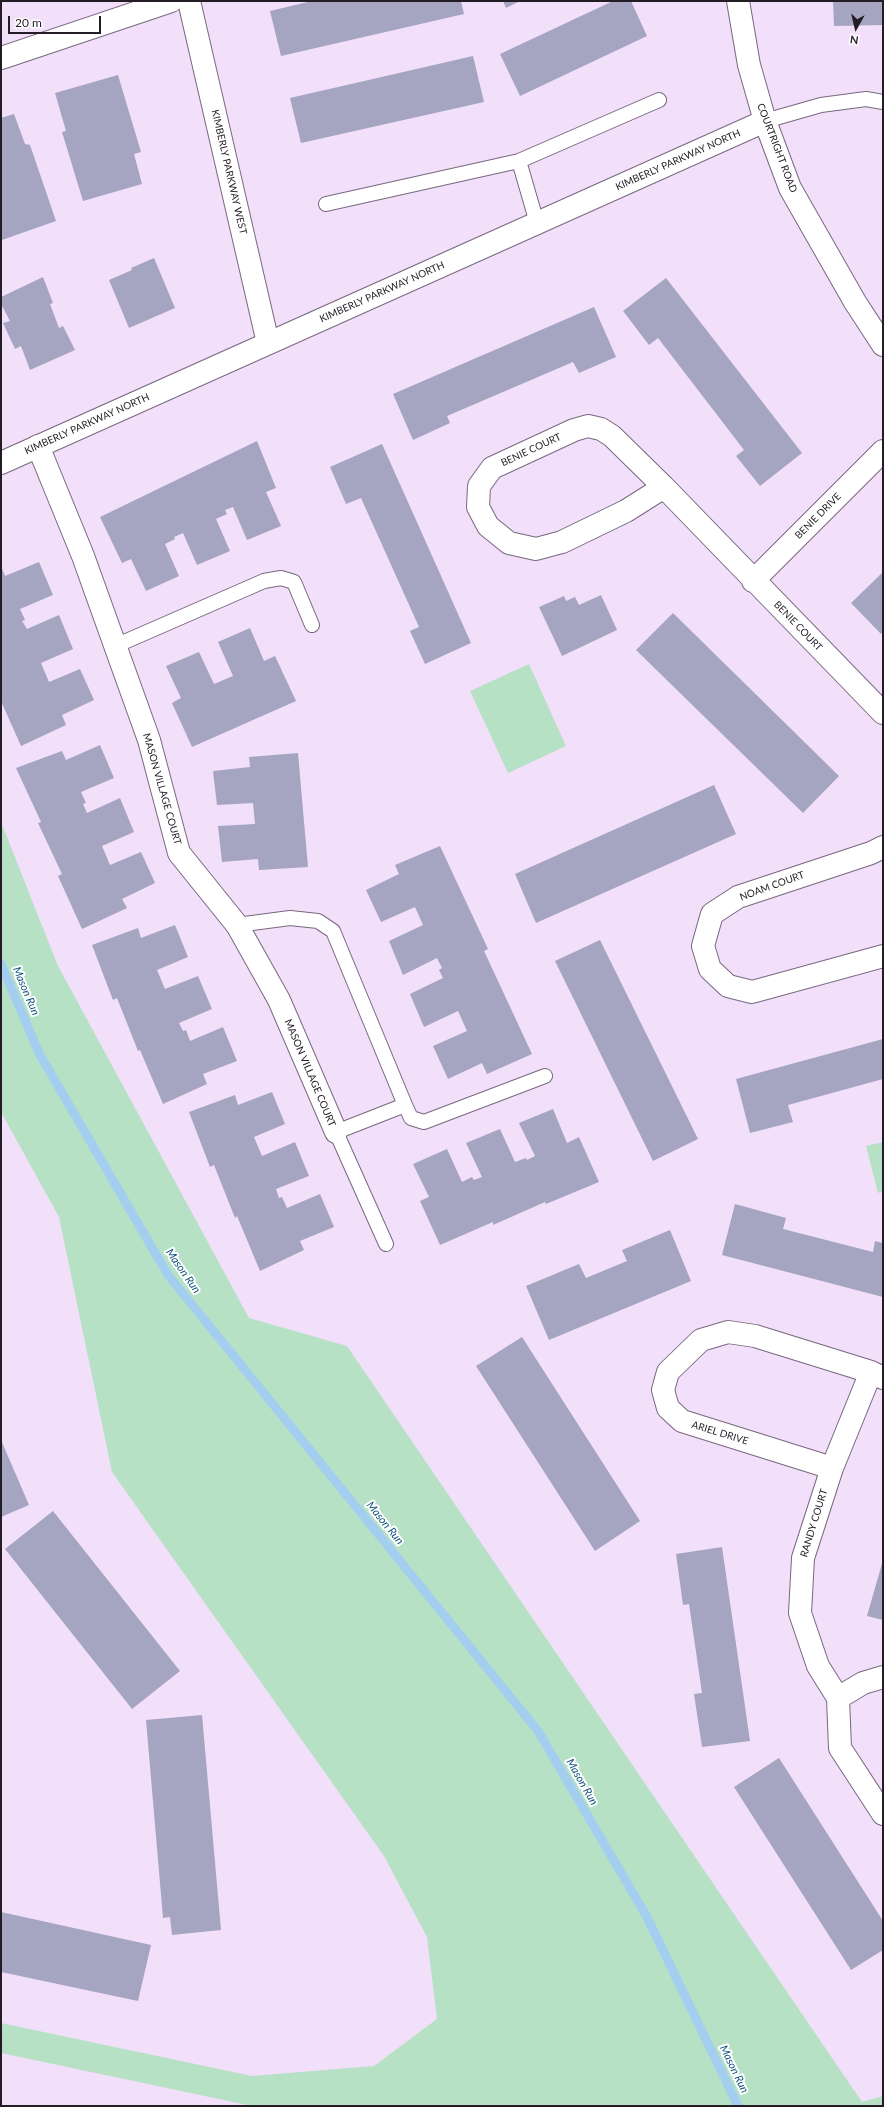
<!DOCTYPE html>
<style>
body{margin:0}
#map{position:relative;width:884px;height:2107px;overflow:hidden;background:#f2dffa;font-family:Lato,sans-serif}
canvas{display:block}
.frame{position:absolute;inset:0;border:2px solid #231c25;pointer-events:none}
.north{position:absolute;left:836px;top:8px;width:40px;height:40px;-webkit-text-stroke:3px #fff;paint-order:stroke;rotate:188deg;font-size:11px;font-weight:700;line-height:16px;text-align:center;color:#231c25}
.north::after{content:'';display:block;margin:auto;width:14px;height:18px;background:#231c25;clip-path:polygon(50% 0,100% 100%,50% 72%,0 100%)}
.scale{position:absolute;left:8px;top:16px;width:93px;height:18px;box-sizing:border-box;border:2px solid #231c25;border-top:0;padding-left:5px;font-size:12px;line-height:14px;white-space:nowrap;color:#231c25;-webkit-text-stroke:3px #fff;paint-order:stroke}
</style>
<div id="map">
<canvas width="884" height="2107"></canvas>
<div class="frame"></div>
<div class="north">N</div>
<div class="scale">20 m</div>
</div>
<script>
const g = document.querySelector('canvas').getContext('2d');
g.lineJoin = 'round';
function paint(path, color) { g.fillStyle = color; g.fill(path, 'evenodd'); }
const toPath = rows => new Path2D(rows.map(r => 'M' + r).join(''));
function trace(path, color, width, dash) { g.strokeStyle = color; g.lineWidth = width; g.lineCap = dash ? 'butt' : 'round'; g.setLineDash(dash || []); g.stroke(path); }
function drawText(font, color, halo, rows, align = 'center') {
  g.font = font + ' Lato,sans-serif'; g.lineWidth = 4; g.setLineDash([]); g.textBaseline = 'middle'; g.strokeStyle = halo; g.fillStyle = color; for (const [text, x, y, turn = 0] of rows) {
    g.save(); g.translate(x, y); g.rotate((+turn || 0) * Math.PI / 180); g.textAlign = isNaN(turn) ? turn : align; if (halo) g.strokeText(text, 0, 0); g.fillText(text, 0, 0); g.restore();
  }
}
const green = toPath([
 [529,664,566,746,508,773,470,691],
 [1,822,58,966,249,1318,347,1346,862,2102,883,2096,883,2106,252,2106,1,2053,1,2023,252,2076,374,2066,437,2019,427,1937,384,1856,112,1472,59,1217,1,1112],
 [883,1142,883,1191,878,1193,866,1146]
]);
const stream = toPath([
 [1,964,40,1055,168,1275,538,1731,647,1917,738,2106]
]);
const building = toPath([
 [312,1,461,1,464,14,281,56,270,11],
 [503,1,520,1,506,8],
 [613,1,631,1,647,36,520,96,500,54],
 [833,1,883,1,883,25,834,26],
 [473,56,484,102,301,143,290,98],
 [118,75,141,152,134,154,142,184,83,201,62,132,66,131,55,93],
 [14,114,25,144,30,145,56,221,2,240,1,118],
 [154,258,175,308,129,328,109,280,132,270,131,268],
 [43,277,53,303,50,304,59,328,63,326,75,350,30,370,21,346,15,349,3,323,10,321,1,304,1,297],
 [666,278,802,453,760,486,736,456,744,450,658,338,649,345,623,311],
 [594,307,616,357,579,373,573,362,447,416,450,423,413,440,393,394],
 [257,441,276,488,266,492,281,526,247,540,233,507,225,510,227,514,216,519,230,551,197,565,183,533,174,537,175,539,165,544,179,576,146,591,131,559,122,563,100,517],
 [382,444,471,643,425,664,410,631,419,627,361,498,346,504,330,467],
 [39,562,53,595,20,609,25,620,22,621,27,629,59,615,73,649,41,663,49,682,80,669,94,700,62,715,66,725,21,746,1,701,1,566,5,576],
 [883,572,883,631,881,634,851,603],
 [601,595,617,630,562,656,539,607,564,596,566,601,575,597,579,605],
 [673,613,839,776,803,813,636,650],
 [250,628,264,661,275,656,296,701,192,747,172,703,181,698,166,666,199,652,214,684,233,676,218,642],
 [100,745,114,778,81,792,86,803,83,804,87,813,120,798,134,832,102,846,110,865,141,852,155,883,122,899,127,908,82,929,58,876,62,874,38,823,41,822,16,768,62,751,66,760],
 [298,753,308,867,259,870,258,859,222,862,218,826,255,824,253,803,217,805,213,771,250,767,249,757],
 [714,785,736,834,536,923,515,874],
 [440,846,488,949,484,951,532,1054,487,1074,482,1063,448,1079,433,1046,467,1031,458,1011,424,1027,410,994,443,978,439,970,442,968,437,958,403,975,389,941,423,925,415,907,381,922,366,890,399,874,395,865],
 [175,925,188,957,157,970,165,989,198,976,212,1009,179,1023,183,1031,186,1030,190,1041,223,1027,237,1061,203,1074,207,1084,163,1104,140,1050,138,1051,117,998,113,1000,92,945,138,928,141,938],
 [600,940,698,1139,653,1161,555,961],
 [883,1039,883,1079,788,1105,793,1122,750,1133,736,1079],
 [272,1092,285,1124,254,1137,262,1156,295,1142,309,1176,276,1189,279,1198,282,1197,287,1208,320,1194,334,1227,300,1241,304,1250,260,1271,237,1216,235,1218,214,1165,210,1167,189,1112,235,1095,238,1105],
 [553,1109,567,1143,579,1137,599,1182,546,1204,545,1202,493,1225,493,1222,440,1245,420,1201,429,1197,413,1164,447,1149,462,1182,472,1177,474,1180,482,1177,466,1143,500,1129,515,1162,526,1158,527,1160,535,1156,519,1123],
 [735,1204,786,1218,783,1229,873,1252,875,1241,883,1243,883,1297,722,1255],
 [670,1230,691,1281,549,1340,526,1286,579,1264,586,1278,627,1261,622,1250],
 [522,1337,640,1521,595,1551,476,1366],
 [1,1440,29,1505,1,1517],
 [53,1511,180,1671,132,1709,5,1549],
 [722,1547,750,1741,702,1747,694,1694,702,1693,689,1604,683,1605,676,1554],
 [883,1560,883,1620,867,1616],
 [202,1715,221,1930,172,1935,170,1917,163,1918,146,1720],
 [779,1758,883,1921,883,1950,851,1970,734,1787],
 [1,1912,151,1945,138,2001,1,1972]
]);
const service = toPath([
 [765,121,821,105,866,99,883,102],
 [519,161,659,100],
 [326,204,519,161,537,223],
 [115,646,264,581,281,578,294,582,312,625],
 [237,925,290,918,318,921,333,931,405,1105],
 [386,1244,336,1132,405,1105,411,1118,424,1122,545,1076]
]);
const minor = toPath([
 [189,1,268,343],
 [1,58,171,1],
 [38,446,83,556,149,740,179,853,237,925,279,1000,336,1132],
 [664,487,626,511,562,542,536,549,509,543,488,526,478,507,479,486,492,468,574,430,588,426,601,429,612,436,664,487,883,713],
 [753,581,883,451],
 [883,847,871,853,738,897,712,914,703,946,710,969,728,986,752,992,883,956],
 [832,1468,682,1421,668,1408,663,1390,668,1372,701,1340,728,1332,755,1336,871,1372,883,1378],
 [883,1677,863,1683,838,1698,840,1748,883,1814],
 [838,1698,818,1666,800,1613,803,1558,832,1468,871,1372]
]);
const tertiary = toPath([
 [738,1,749,65,765,121,790,188,855,302,883,345],
 [1,463,765,121]
]);
const streetNames = [
 ["COURTRIGHT ROAD",777,148,69],
 ["KIMBERLY PARKWAY NORTH",678,160,-24],
 ["KIMBERLY PARKWAY WEST",229,172,77],
 ["KIMBERLY PARKWAY NORTH",382,292,-24],
 ["KIMBERLY PARKWAY NORTH",87,424,-24],
 ["BENIE COURT",531,450,-25],
 ["BENIE DRIVE",818,516,-45],
 ["BENIE COURT",798,626,46],
 ["MASON VILLAGE COURT",162,789,74],
 ["NOAM COURT",772,886,-20],
 ["MASON VILLAGE COURT",310,1073,67],
 ["ARIEL DRIVE",720,1433,17],
 ["RANDY COURT",814,1523,-73]
];
const waterNames = [
 ["Mason Run",26,991,67],
 ["Mason Run",183,1271,55],
 ["Mason Run",385,1523,51],
 ["Mason Run",582,1782,60],
 ["Mason Run",734,2069,64]
];
paint(green, '#b6e1c5');
trace(stream, '#a4cef0', 9);
paint(building, '#a5a5c1');
trace(service, '#78687f', 16);
trace(minor, '#78687f', 24);
trace(tertiary, '#78687f', 24);
trace(service, '#fff', 14);
trace(minor, '#fff', 22);
trace(tertiary, '#fff', 22);
drawText('10px', '#231c25', '#fff', streetNames);
drawText('italic 11px', '#0d527d', '#fff', waterNames);
</script>
